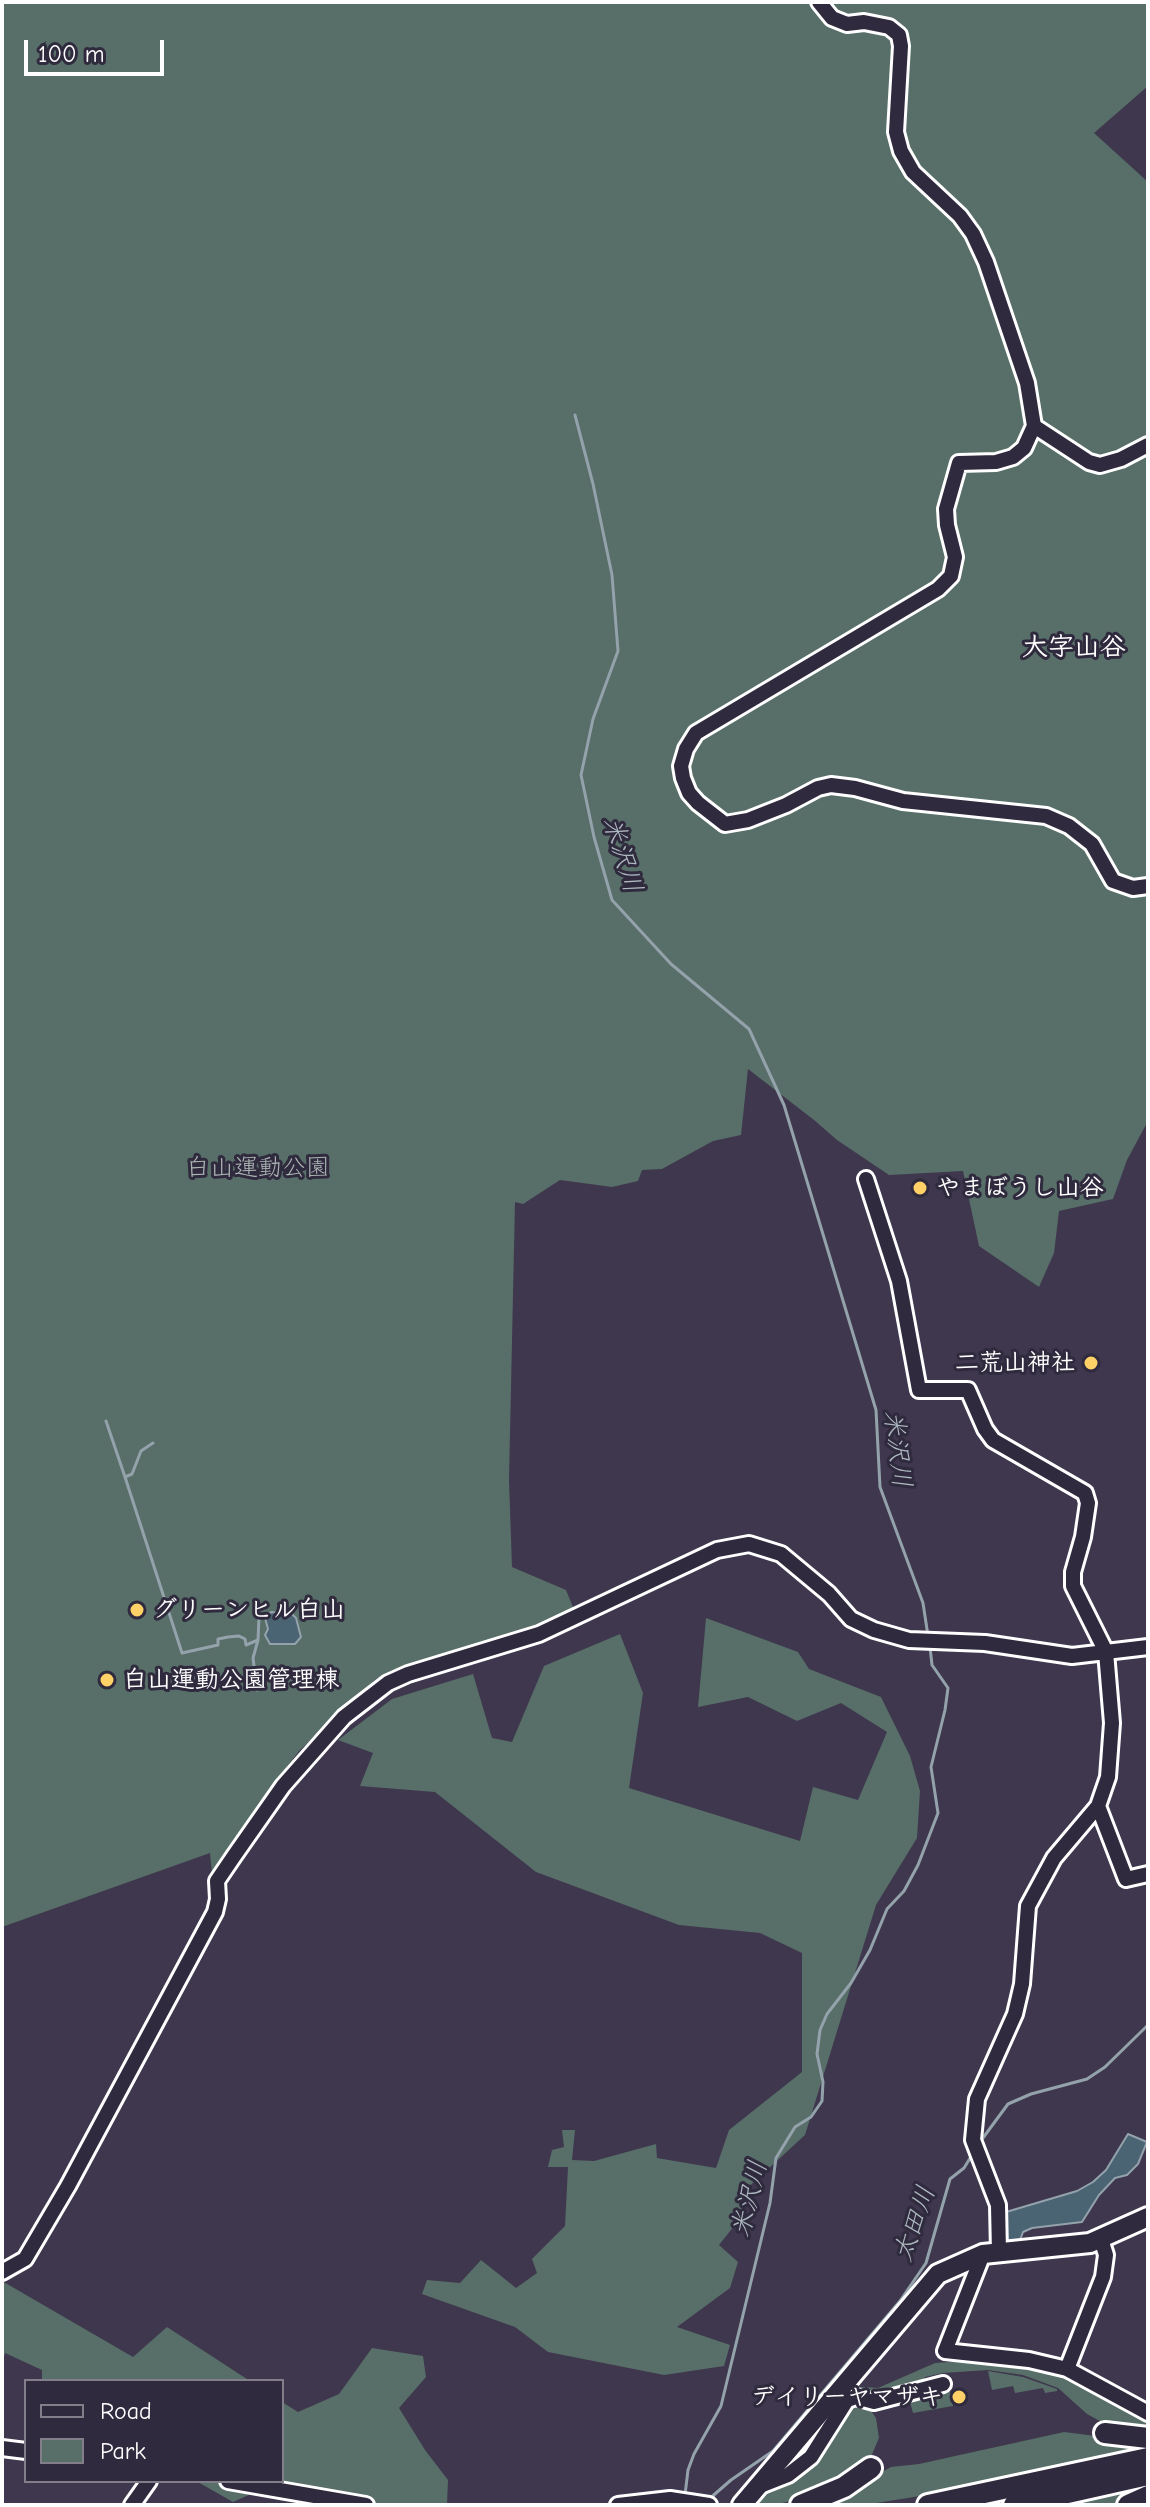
<!DOCTYPE html>
<meta charset="utf-8">
<style>
body{margin:0}
#map{position:relative;width:1150px;height:2507px;overflow:hidden;background:#3e374d;font-family:"Comic Neue",sans-serif}
canvas{display:block}
.frame{position:absolute;inset:0;border:4px solid #fff;pointer-events:none}
.legend{position:absolute;left:24px;top:2379px;width:260px;height:104px;box-sizing:border-box;background:#2f2a3d;border:2px solid #827f8b;margin:0;padding:10px 14px;list-style:none;font-size:24px;color:#fff}
.legend li{display:flex;align-items:center;gap:16px;height:40px}
.legend b{width:40px;border:2px solid #827f8b}
.scale{position:absolute;left:24px;top:40px;width:140px;height:36px;box-sizing:border-box;border:4px solid #fff;border-top:0;padding-left:10px;font-size:24px;line-height:28px;white-space:nowrap;color:#fff;-webkit-text-stroke:6px #2f2a3d;paint-order:stroke}
</style>
<div id="map">
<canvas width="1150" height="2507"></canvas>
<div class="frame"></div>
<ul class="legend">
<li><b style="height:10px;background:#2f2a3d"></b>Road</li>
<li><b style="height:22px;background:#586e68"></b>Park</li>
</ul>
<div class="scale">100 m</div>
</div>
<script>
const g = document.querySelector('canvas').getContext('2d');
g.lineJoin = 'round';
function paint(path, color) { g.fillStyle = color; g.fill(path, 'evenodd'); }
const toPath = rows => new Path2D(rows.map(r => 'M' + r).join(''));
function trace(path, color, width, dash) { g.strokeStyle = color; g.lineWidth = width; g.lineCap = dash ? 'butt' : 'round'; g.setLineDash(dash || []); g.stroke(path); }
function drawText(font, color, halo, rows, align = 'center') {
  g.font = font + ' "Comic Neue","Klee One",sans-serif'; g.lineWidth = 6; g.setLineDash([]); g.textBaseline = 'middle'; g.strokeStyle = halo; g.fillStyle = color; for (const [text, x, y, turn = 0] of rows) {
    g.save(); g.translate(x, y); g.rotate((+turn || 0) * Math.PI / 180); g.textAlign = isNaN(turn) ? turn : align; if (halo) g.strokeText(text, 0, 0); g.fillText(text, 0, 0); g.restore();
  }
}
const green = toPath([
 [2,2,1148,2,1148,86,1094,133,1148,182,1148,1121,1127,1160,1113,1199,1059,1211,1054,1253,1039,1287,979,1246,963,1171,889,1175,837,1140,814,1120,748,1069,741,1135,713,1141,662,1169,642,1170,638,1181,612,1187,560,1180,523,1204,515,1202,509,1480,512,1567,566,1590,575,1612,539,1628,414,1662,376,1679,299,1751,259,1803,212,1875,210,1853,2,1927],
 [706,1618,798,1652,809,1669,881,1697,910,1756,920,1791,917,1838,876,1905,805,2135,742,2193,742,2216,719,2245,738,2262,730,2288,677,2327,730,2345,724,2366,664,2375,548,2352,515,2327,422,2294,427,2280,460,2283,481,2260,516,2288,537,2273,532,2259,565,2226,568,2167,548,2167,552,2150,564,2147,562,2130,575,2130,572,2160,594,2161,656,2144,657,2158,716,2168,729,2130,802,2072,802,1953,760,1933,679,1925,536,1872,435,1792,360,1786,373,1753,338,1740,392,1699,473,1674,492,1738,512,1742,544,1666,620,1634,643,1693,629,1788,800,1841,813,1787,858,1800,887,1732,841,1703,797,1721,748,1697,698,1707],
 [2,2281,133,2357,167,2327,250,2381,42,2381,42,2370,5,2353,2,2365],
 [372,2348,423,2356,426,2377,399,2408,425,2450,448,2480,447,2505,304,2505,262,2489,233,2502,196,2481,282,2481,282,2402,298,2412,339,2394],
 [976,2360,1038,2368,1063,2374,1148,2419,1148,2429,1107,2425,1087,2414,1058,2388,1023,2375,988,2370,943,2373,925,2377,919,2386,879,2396,855,2391,811,2448,786,2470,849,2386,878,2388,935,2363],
 [988,2371,1023,2377,1057,2389,1057,2391,1045,2393,1043,2388,1015,2393,1013,2386,992,2390],
 [950,2392,953,2406,913,2413,910,2402],
 [852,2404,867,2405,876,2418,879,2438,870,2459,854,2472,800,2499,773,2505,753,2505,772,2490,791,2480],
 [1064,2432,1135,2441,1136,2450,920,2496,864,2505,822,2505,891,2467,919,2464],
 [1128,2491,1130,2497,1116,2505,1063,2505]
]);
const water = toPath([
 [272,1612,292,1614,296,1618,301,1637,295,1644,270,1644,265,1635,268,1629,265,1618,267,1614,272,1612],
 [1128,2134,1147,2142,1138,2164,1127,2175,1115,2178,1099,2195,1082,2222,1032,2228,1023,2232,1019,2243,1003,2243,1006,2212,1077,2191,1093,2182,1106,2170,1128,2134]
]);
const stream = toPath([
 [575,415,593,484,612,575,618,651,593,719,581,775,594,837,612,900,671,964,749,1029,784,1105,876,1410,880,1487,923,1603,928,1636],
 [106,1421,125,1477],
 [153,1443,141,1451,132,1474,125,1477,182,1653,218,1645,218,1639,228,1637,239,1636,245,1639,246,1645,258,1640],
 [257,1690,253,1658,258,1640,259,1617],
 [980,2142,1008,2104,1031,2094,1087,2079,1105,2067,1148,2025],
 [685,2495,688,2470,694,2454,721,2406,770,2203,776,2158,795,2127,811,2117,822,2101,823,2082,817,2054,820,2030,827,2014,851,1983,870,1950,887,1909,904,1891,918,1865,938,1813,931,1767,945,1710,948,1688,932,1665,930,1647],
 [708,2500,731,2480,773,2451,900,2301,926,2263,950,2179,964,2168,972,2155]
]);
const minor = toPath([
 [819,2,832,18,847,24,864,22,889,27,899,35,901,46,896,132,901,151,913,172,960,216,973,234,986,262,1027,383,1034,426,1024,448,1013,457,996,462,959,463,946,509,947,525,955,557,951,576,938,589,696,733,686,749,681,766,683,778,689,793,698,803,725,824,748,820,786,805,818,788,831,785,855,788,903,801,1046,816,1069,826,1092,844,1113,881,1133,888,1148,886],
 [1034,426,1089,462,1100,465,1121,459,1148,445],
 [866,1179,899,1281,919,1390,968,1390,985,1429,993,1440,1085,1493,1088,1503,1083,1537,1073,1572,1073,1586,1106,1652,1112,1723,1108,1777,1098,1806,1054,1858,1028,1906,1022,1984,1015,2014,977,2099,973,2140,998,2205,999,2252],
 [1098,1806,1126,1879,1148,1874],
 [983,2254,945,2351,1029,2360,1067,2369,1148,2413],
 [2,2272,25,2259,68,2186,215,1912,218,1899,217,1881,234,1856,283,1786,344,1717,388,1683,408,1674,539,1634,717,1550,749,1544,781,1554,829,1594,851,1619,874,1630,909,1640,985,1643,1072,1656,1148,1647],
 [1067,2369,1103,2277,1106,2255,1101,2239],
 [2,2448,26,2451],
 [228,2481,366,2505],
 [760,2486,788,2475,811,2457,847,2400,856,2397,874,2402,943,2384],
 [132,2505,149,2481],
 [618,2505,670,2499,709,2505]
]);
const major = toPath([
 [742,2505,938,2274,983,2254,1090,2243,1148,2217]
]);
const highway = toPath([
 [1105,2433,1148,2438],
 [801,2505,844,2487,871,2468],
 [928,2505,1148,2458],
 [1014,2505,1148,2475],
 [1128,2505,1148,2496]
]);
const markers = [
 [920,1188,8,"#ffd166"],
 [1091,1363,8,"#ffd166"],
 [137,1610,8,"#ffd166"],
 [107,1680,8,"#ffd166"],
 [959,2397,8,"#ffd166"]
];
const parkNames = [
 ["白山運動公園",258,1168]
];
const poiNames = [
 ["やまぼうし山谷",936,1188],
 ["二荒山神社",1075,1363,"right"],
 ["グリーンヒル白山",153,1610],
 ["白山運動公園管理棟",123,1680],
 ["デイリーヤマザキ",943,2397,"right"]
];
const neighbourhoodNames = [
 ["大字山谷",1074,648]
];
const waterNames = [
 ["米沢川",622,855,73],
 ["米沢川",897,1449,83],
 ["米沢川",750,2199,-76],
 ["太田川",915,2224,-71]
];
paint(green, '#586e68');
paint(water, '#4b6473');
trace(water, '#93a2ab', 2);
trace(stream, '#93a2ab', 3);
trace(minor, '#fff', 20);
trace(major, '#fff', 24);
trace(highway, '#fff', 26);
trace(minor, '#2f2a3d', 14);
trace(major, '#2f2a3d', 18);
trace(highway, '#2f2a3d', 20);
for (const [x, y, r, color] of markers) { const dot = new Path2D(); dot.arc(x, y, r, 0, 2 * Math.PI); g.fillStyle = color; g.fill(dot); trace(dot, '#2f2a3d', 3); }
drawText('24px', '#acb6b4', '#2f2a3d', parkNames);
drawText('bold 24px', '#fff', '#2f2a3d', poiNames, 'left');
drawText('bold 26px', '#fff', '#2f2a3d', neighbourhoodNames);
drawText('italic 26px', '#aeb9c0', '#2f2a3d', waterNames);
</script>
